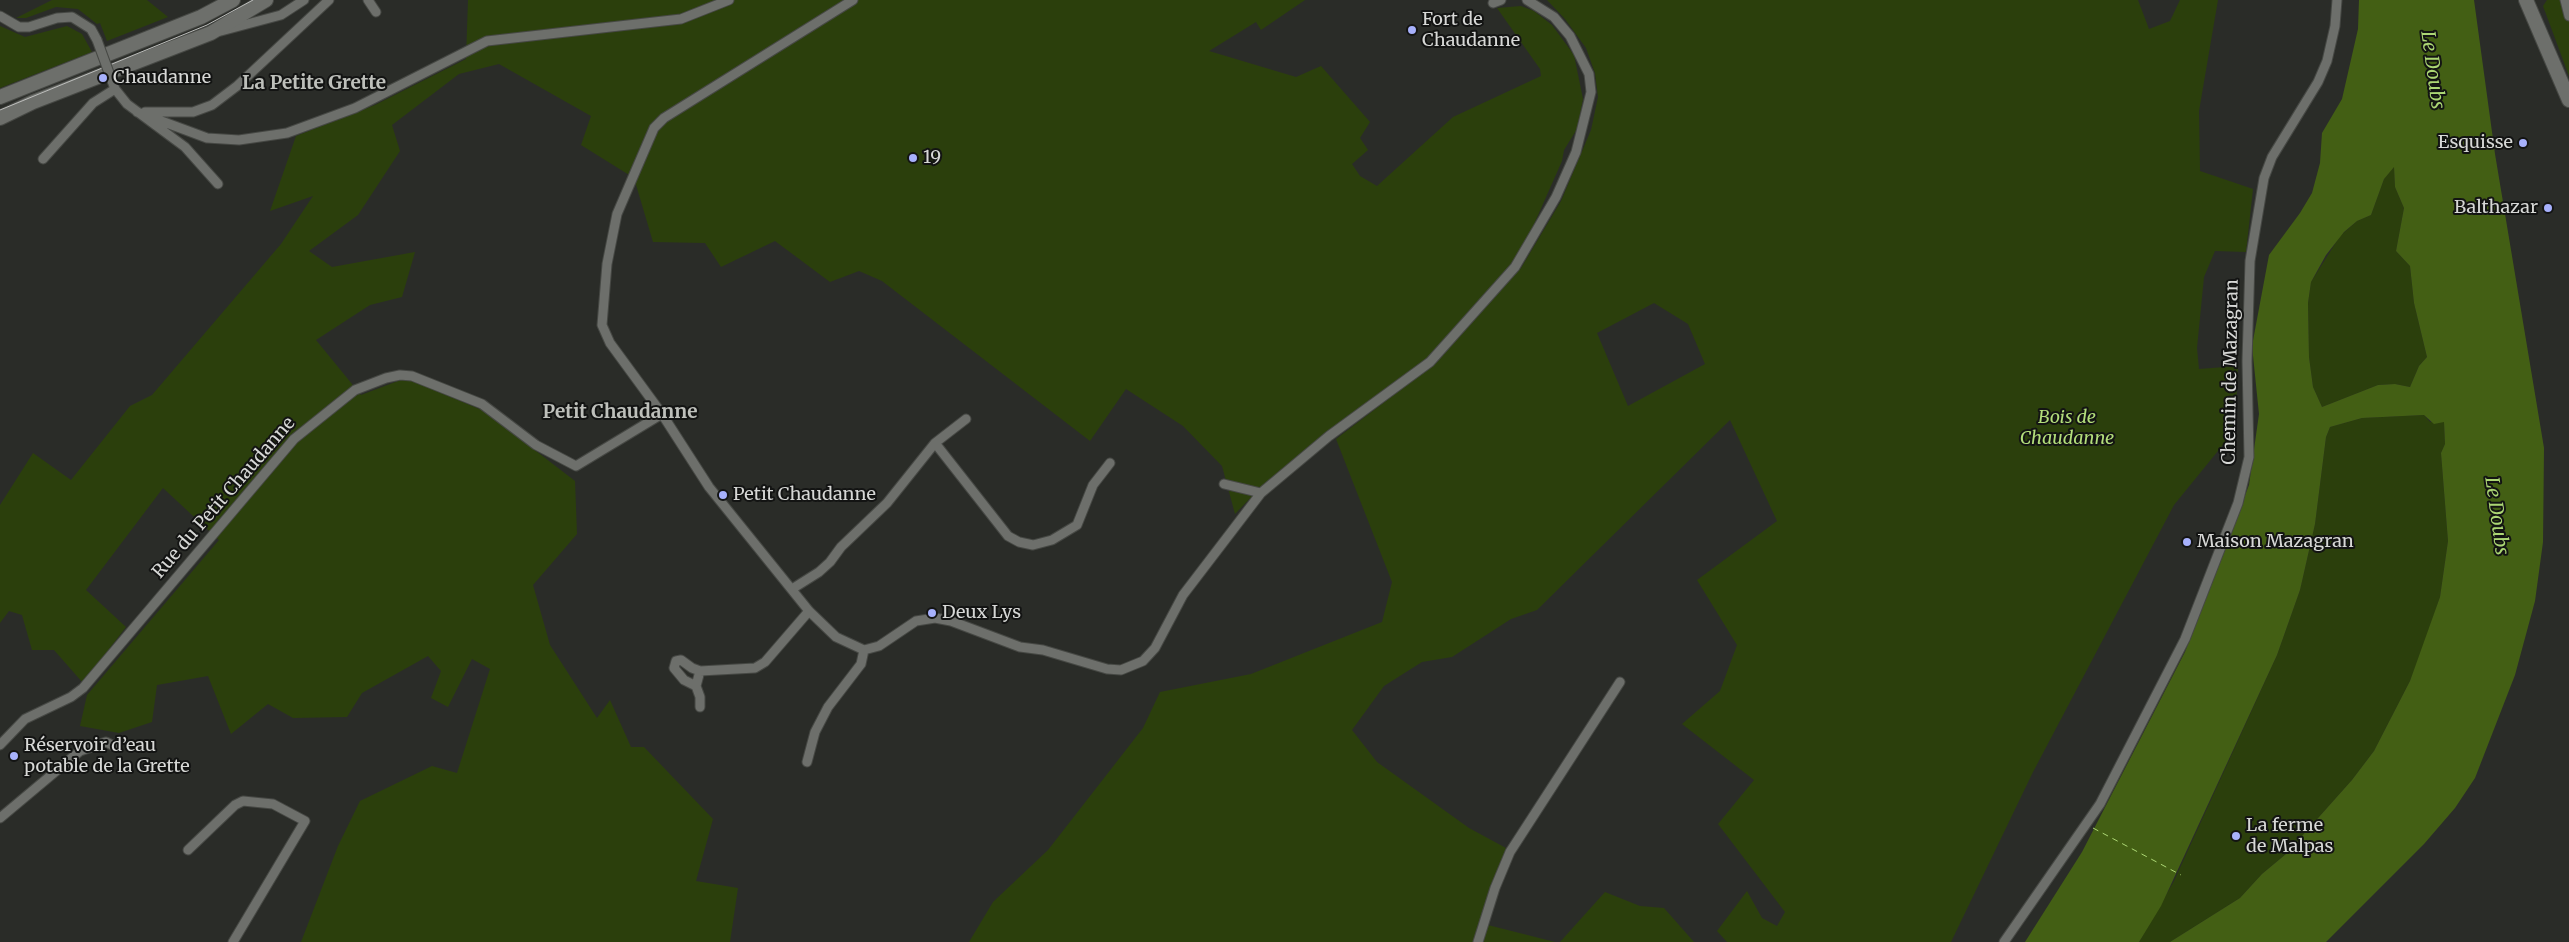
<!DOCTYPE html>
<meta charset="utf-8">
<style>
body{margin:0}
canvas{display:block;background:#2a2c28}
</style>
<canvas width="2569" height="942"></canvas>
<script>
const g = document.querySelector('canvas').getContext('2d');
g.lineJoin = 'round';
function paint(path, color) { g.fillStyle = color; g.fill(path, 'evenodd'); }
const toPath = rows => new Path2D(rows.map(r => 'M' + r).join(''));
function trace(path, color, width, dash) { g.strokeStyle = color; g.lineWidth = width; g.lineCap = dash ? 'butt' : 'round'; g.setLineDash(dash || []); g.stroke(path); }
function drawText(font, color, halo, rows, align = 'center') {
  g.font = font + ' Merriweather,serif'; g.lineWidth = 4; g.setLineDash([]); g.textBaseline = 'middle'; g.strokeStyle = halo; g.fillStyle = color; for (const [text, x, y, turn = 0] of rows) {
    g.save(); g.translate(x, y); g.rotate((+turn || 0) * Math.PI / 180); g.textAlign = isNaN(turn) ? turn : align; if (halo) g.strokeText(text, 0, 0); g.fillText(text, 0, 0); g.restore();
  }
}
const green = toPath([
 [52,0,147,0,168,17,107,41,100,23,97,24,78,9,56,7,26,18,16,18],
 [468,0,1305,0,1261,30,1256,22,1209,51,1296,77,1321,66,1370,122,1360,138,1368,150,1352,164,1360,176,1377,186,1453,117,1541,76,1540,69,1497,8,1521,6,1534,11,1552,25,1574,55,1583,99,1577,129,1564,150,1562,161,1515,267,1430,362,1331,429,1263,485,1235,514,1222,466,1183,426,1126,389,1090,441,882,281,859,271,830,282,775,241,721,267,705,243,653,242,634,178,581,145,591,116,499,64,459,74,392,125,400,151,358,215,309,251,332,267,415,252,402,297,370,305,316,340,361,395,406,378,484,411,575,481,577,534,533,585,550,645,597,718,610,700,631,747,644,747,713,819,696,881,738,888,730,942,301,942,338,846,360,801,432,766,457,773,490,669,472,659,448,707,431,698,441,671,428,656,362,693,347,717,293,718,268,704,231,734,208,676,157,685,152,722,119,733,80,726,87,695,219,540,163,488,86,590,126,627,83,683,54,650,32,650,22,615,9,611,0,623,0,505,33,453,71,480,130,406,152,395,281,244,313,196,270,211,296,136,375,105,466,59],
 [1547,0,2138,0,2149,29,2170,21,2180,0,2218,0,2199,111,2200,171,2253,189,2246,252,2215,251,2204,277,2197,348,2199,369,2238,366,2235,430,2174,505,2033,772,1951,942,1727,942,1717,931,1747,891,1762,918,1777,926,1785,912,1718,824,1754,780,1682,724,1720,691,1737,645,1697,580,1777,521,1730,420,1537,610,1511,619,1452,657,1422,662,1384,686,1352,730,1377,762,1469,828,1506,848,1480,923,1555,942,969,942,993,902,1048,850,1143,728,1160,692,1251,674,1382,622,1392,582,1336,439,1437,362,1521,268,1561,201,1591,130,1598,97,1595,73,1586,48,1565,19],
 [1654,303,1688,324,1705,364,1628,406,1597,333],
 [2547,0,2569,0,2569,76,2543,6],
 [0,26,25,37,67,26,82,34,92,52,0,88],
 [2394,166,2395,187,2404,208,2396,251,2410,266,2414,303,2427,357,2419,366,2410,387,2395,384,2378,385,2322,407,2313,387,2309,357,2308,303,2311,282,2340,236,2357,221,2371,215,2384,179],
 [2424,415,2430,422,2444,422,2445,444,2441,453,2448,541,2440,597,2423,648,2410,681,2374,751,2352,780,2286,854,2262,874,2240,898,2170,942,2139,942,2174,881,2277,655,2300,590,2315,524,2326,437,2330,427,2362,418],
 [1605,892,1640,906,1664,908,1694,942,1560,942]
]);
const water = toPath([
 [2359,0,2474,0,2495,154,2544,448,2543,542,2535,601,2515,675,2475,778,2455,808,2424,844,2326,942,2170,942,2240,898,2262,874,2286,854,2352,780,2374,751,2410,681,2440,597,2448,541,2441,453,2445,444,2444,422,2434,424,2424,415,2362,418,2330,427,2326,437,2315,524,2300,590,2277,655,2161,906,2139,942,2025,942,2082,852,2185,652,2249,485,2259,414,2252,346,2269,255,2300,213,2312,193,2320,163,2322,133,2342,99,2358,29],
 [2394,167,2395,187,2404,208,2396,251,2410,266,2414,303,2427,357,2419,366,2410,387,2395,384,2378,385,2322,407,2313,387,2309,357,2308,303,2311,282,2326,255,2344,232,2357,221,2371,215,2384,179]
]);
const ferry = toPath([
 [2093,828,2181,875]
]);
const street = toPath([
 [368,0,376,12],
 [853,0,664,118,654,128,617,214,607,264,602,325,610,343,662,414,709,487,809,611,836,637,864,650,879,646,916,621,935,618,951,621,1020,647,1043,650,1107,669,1121,670,1143,661,1155,648,1183,595,1261,493,1329,436,1430,362,1515,267,1556,197,1576,152,1591,92,1589,74,1570,36,1554,17,1527,0],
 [2565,0,2569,16],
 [1493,3,1501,0],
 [0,16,19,27,29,27,57,18,72,17,91,29,97,40],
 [221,31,281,15,304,0],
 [112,81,115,89,127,104,185,147,218,184],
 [137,112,207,138,239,140,287,133,355,108,487,41,681,19,729,0],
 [145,112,193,112,212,105,237,86,329,0],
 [43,159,93,103,115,89],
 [935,443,1008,536,1019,542,1033,545,1052,540,1077,525,1093,485,1110,463],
 [1224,484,1261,493],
 [792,589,819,572,830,562,841,547,887,503,935,443,966,419],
 [696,686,684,680,674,668,676,661,681,660,692,668,700,671,755,668,765,662,809,611],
 [700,707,700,697,696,686,700,671],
 [0,745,25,719,71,697,83,688,294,439,355,390,386,378,400,375,412,376,482,404,536,445,576,466,662,414],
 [807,762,815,732,828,707,861,664,864,650],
 [0,818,80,751,106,742,114,746],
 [188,850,235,805,243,801,273,804,305,821,233,942],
 [1478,942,1495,888,1510,852,1620,682],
 [2004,942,2100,804,2185,639,2238,503,2249,457,2247,361,2250,261,2264,178,2272,157,2318,82,2327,61,2335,26,2337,0]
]);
const secondary = toPath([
 [2526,0,2569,100],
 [0,97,201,17,233,0],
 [0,118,33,102,211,33,266,0]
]);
const tram = toPath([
 [0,110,207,25,253,0]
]);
const streetBridge = toPath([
 [97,40,112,81]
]);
const markers = [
 [1412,30,5,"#a7b1fc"],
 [103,78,5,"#a7b1fc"],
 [2523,143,5,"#a7b1fc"],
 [913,158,5,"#a7b1fc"],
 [2548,208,5,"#a7b1fc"],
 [723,495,5,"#a7b1fc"],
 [2187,542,5,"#a7b1fc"],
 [932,613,5,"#a7b1fc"],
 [14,756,5,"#a7b1fc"],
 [2236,836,5,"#a7b1fc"]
];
const poiNames = [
 ["Fort de",1422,20],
 ["Chaudanne",1422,41],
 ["Chaudanne",113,78],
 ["Esquisse",2513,143,"right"],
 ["19",923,158],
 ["Balthazar",2538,208,"right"],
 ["Petit Chaudanne",733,495],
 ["Maison Mazagran",2197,542],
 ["Deux Lys",942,613],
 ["Réservoir d’eau",24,746],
 ["potable de la Grette",24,767],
 ["La ferme",2246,826],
 ["de Malpas",2246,847]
];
const streetNames = [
 ["Chemin de Mazagran",2231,372,-89],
 ["Rue du Petit Chaudanne",224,498,-49]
];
const parkNames = [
 ["Bois de",2067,418],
 ["Chaudanne",2067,439]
];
const waterNames = [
 ["Le Doubs",2432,70,82],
 ["Le Doubs",2496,516,82]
];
const neighbourhoodNames = [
 ["La Petite Grette",314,84],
 ["Petit Chaudanne",620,413]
];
paint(green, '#2b3f0c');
paint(water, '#435f14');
trace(ferry, '#acd774', 1, [6, 5]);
trace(street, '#464844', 11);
trace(secondary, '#464844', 16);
trace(street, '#6d6f6b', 9);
trace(secondary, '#6d6f6b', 14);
trace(tram, '#bdbebc', 1);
trace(streetBridge, '#464844', 11, []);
trace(streetBridge, '#6d6f6b', 9);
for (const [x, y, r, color] of markers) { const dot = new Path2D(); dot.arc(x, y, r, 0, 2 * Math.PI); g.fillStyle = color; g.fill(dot); trace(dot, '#131413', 2); }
drawText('18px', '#d7d8d6', '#131413', poiNames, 'left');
drawText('18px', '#d7d8d6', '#131413', streetNames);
drawText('italic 18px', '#b3de7b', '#131413', parkNames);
drawText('italic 19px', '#acd774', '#131413', waterNames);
drawText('bold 19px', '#bec0bb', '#131413', neighbourhoodNames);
</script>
